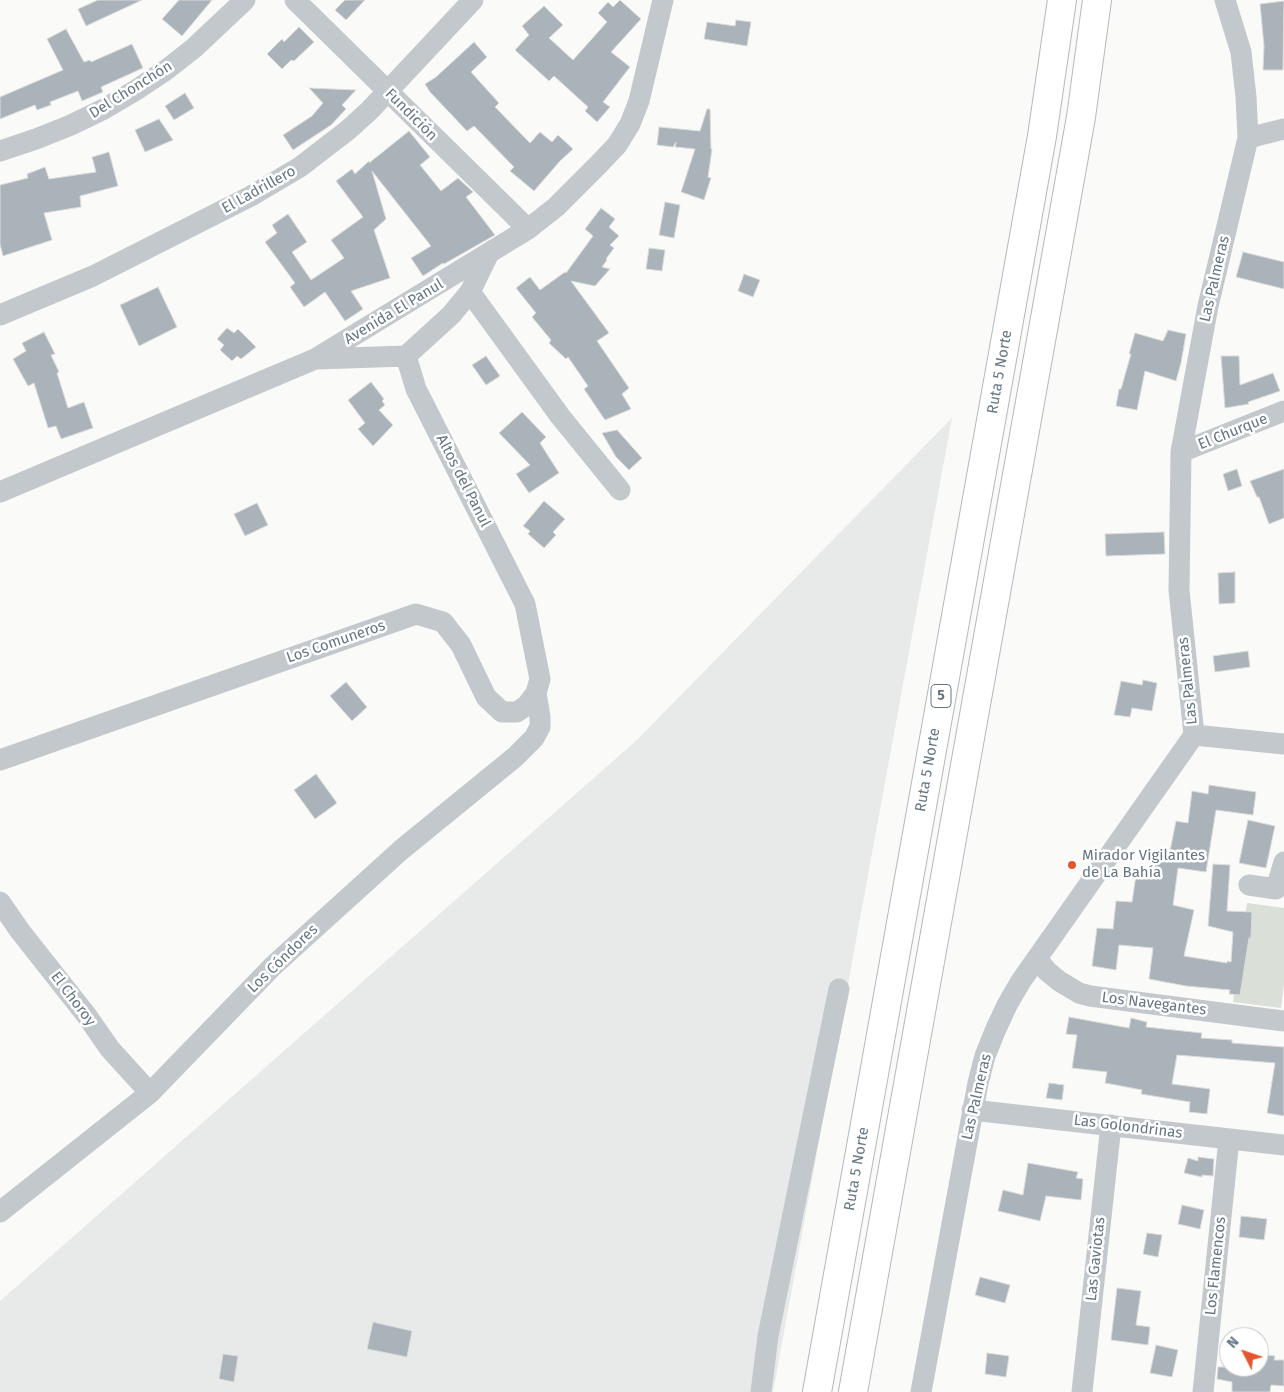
<!DOCTYPE html>
<meta charset="utf-8">
<style>
body{margin:0}
#map{position:relative;width:1284px;height:1392px;overflow:hidden;background:#fafaf8;font-family:"Fira Sans",sans-serif}
canvas{display:block}
.north{position:absolute;left:1219px;top:1327px;width:50px;height:50px;box-sizing:border-box;background:#fff;border:1px solid #c1c8cd;border-radius:50%;rotate:311deg;font-size:14px;font-weight:700;line-height:20px;text-align:center;color:#657683}
.north::after{content:'';display:block;margin:auto;width:18px;height:22px;background:#e4572e;clip-path:polygon(50% 0,100% 100%,50% 72%,0 100%)}
</style>
<div id="map">
<canvas width="1284" height="1392"></canvas>
<div class="north">N</div>
</div>
<script>
const g = document.querySelector('canvas').getContext('2d');
g.lineJoin = 'round';
function paint(path, color) { g.fillStyle = color; g.fill(path, 'evenodd'); }
const toPath = rows => new Path2D(rows.map(r => 'M' + r).join(''));
function trace(path, color, width, dash) { g.strokeStyle = color; g.lineWidth = width; g.lineCap = dash ? 'butt' : 'round'; g.setLineDash(dash || []); g.stroke(path); }
function drawText(font, color, halo, rows, align = 'center') {
  g.font = font + ' "Fira Sans",sans-serif'; g.lineWidth = 5; g.setLineDash([]); g.textBaseline = 'middle'; g.strokeStyle = halo; g.fillStyle = color; for (const [text, x, y, turn = 0] of rows) {
    g.save(); g.translate(x, y); g.rotate((+turn || 0) * Math.PI / 180); g.textAlign = isNaN(turn) ? turn : align; if (halo) g.strokeText(text, 0, 0); g.fillText(text, 0, 0); g.restore();
  }
}
const built = toPath([
 [952,418,773,1392,0,1392,0,1301,637,740]
]);
const green = toPath([
 [1247,903,1284,908,1284,983,1281,1008,1233,1002]
]);
const building = toPath([
 [98,0,142,0,86,26,78,9,98,0],
 [179,0,212,0,182,36,162,19,179,0],
 [345,0,365,0,346,20,335,10,345,0],
 [620,0,641,19,611,52,630,67,603,102,610,107,597,122,585,111,588,107,554,76,549,81,515,50,529,35,522,26,544,6,563,25,549,38,573,60,607,22,598,13,608,2,613,7,620,0],
 [1284,1,1283,70,1263,70,1264,46,1260,4,1284,1],
 [736,20,751,22,747,46,704,39,707,22,735,26,736,20],
 [299,27,314,42,294,61,291,60,282,69,267,54,282,39,284,42,299,27],
 [66,29,84,62,90,60,91,62,132,44,143,68,101,87,103,92,82,101,78,91,50,102,51,105,37,110,35,105,0,119,0,97,63,70,47,39,66,29],
 [474,42,487,57,471,72,499,103,495,107,530,143,540,132,552,142,558,135,573,149,560,161,534,191,510,171,514,167,474,126,467,131,430,92,425,84,436,77,474,42],
 [309,88,356,90,342,105,346,109,331,125,293,150,283,135,312,116,323,103,309,88],
 [185,93,194,108,174,120,165,106,185,93],
 [707,109,710,109,711,149,712,149,708,177,711,178,704,200,681,192,695,149,675,147,676,142,673,147,657,145,659,127,700,131,707,109],
 [159,119,173,140,145,152,135,130,159,119],
 [409,131,430,157,420,165,441,191,458,178,473,192,466,197,495,235,444,264,443,263,423,276,411,258,431,246,372,171,386,219,374,230,390,278,351,291,363,309,345,321,325,292,304,307,290,287,295,283,265,242,277,233,272,225,288,214,307,242,292,252,311,280,344,258,331,240,363,217,336,181,352,169,355,174,369,161,369,163,409,131],
 [109,152,118,186,80,196,81,207,44,213,52,240,3,256,0,244,0,185,28,178,27,174,45,167,49,179,96,172,92,157,109,152],
 [665,202,680,205,674,238,659,235,665,202],
 [601,208,615,219,609,227,619,236,610,245,614,248,606,259,607,260,602,267,610,269,595,286,571,281,609,333,597,341,629,388,622,394,631,409,605,420,584,389,588,386,568,357,566,359,549,343,551,340,532,317,536,313,516,288,530,277,540,290,565,272,566,273,593,236,585,229,601,208],
 [649,248,665,250,662,271,646,269,649,248],
 [1243,252,1284,262,1284,289,1236,277,1243,252],
 [744,274,760,280,753,297,738,291,744,274],
 [158,287,177,327,139,346,120,305,158,287],
 [227,328,234,333,238,329,256,347,241,359,237,356,232,361,220,350,224,345,217,339,227,328],
 [1168,330,1186,334,1181,363,1176,381,1145,371,1137,410,1116,406,1119,389,1121,389,1131,354,1129,354,1135,333,1163,341,1168,330],
 [44,332,55,354,51,355,59,372,57,373,68,408,84,402,93,428,61,439,56,426,48,428,34,383,28,386,13,359,26,351,22,343,44,332],
 [486,356,500,376,486,385,472,365,486,356],
 [1221,356,1239,356,1240,385,1273,373,1280,391,1248,402,1249,404,1225,408,1221,356],
 [371,382,384,399,382,401,385,405,379,410,393,425,373,446,358,429,365,423,348,400,371,382],
 [522,412,546,437,540,443,559,473,529,493,516,474,530,465,499,433,522,412],
 [617,430,642,458,629,470,616,457,602,433,617,430],
 [1237,469,1242,486,1228,491,1223,474,1237,469],
 [1284,469,1284,518,1269,524,1259,497,1257,497,1250,481,1284,469],
 [544,501,565,519,553,532,556,535,544,548,528,534,530,531,523,526,544,501],
 [257,503,268,525,245,536,234,514,257,503],
 [1164,532,1165,554,1106,556,1105,534,1164,532],
 [1235,572,1235,603,1219,604,1218,573,1235,572],
 [1248,651,1250,667,1215,672,1213,656,1248,651],
 [1143,680,1157,683,1152,711,1132,708,1130,717,1114,715,1121,681,1142,685,1143,680],
 [346,682,367,707,352,721,330,696,346,682],
 [316,774,337,803,315,819,294,790,316,774],
 [1209,785,1256,792,1253,815,1216,810,1206,872,1178,868,1173,905,1194,910,1184,956,1227,963,1227,961,1231,962,1233,932,1208,926,1213,864,1230,865,1227,911,1252,912,1251,938,1249,938,1240,995,1229,994,1230,990,1186,986,1149,979,1153,948,1119,945,1116,970,1092,966,1097,928,1113,929,1116,901,1132,902,1136,875,1152,877,1157,849,1170,851,1176,821,1188,823,1192,791,1208,794,1209,785],
 [1248,820,1275,826,1266,868,1239,863,1248,820],
 [1069,1017,1129,1028,1131,1018,1147,1022,1146,1027,1202,1033,1201,1038,1232,1040,1232,1043,1284,1047,1284,1116,1267,1113,1275,1063,1177,1055,1172,1084,1210,1089,1207,1114,1189,1112,1190,1102,1141,1094,1142,1090,1105,1083,1107,1072,1072,1068,1077,1035,1066,1034,1069,1017],
 [1049,1083,1064,1085,1062,1100,1046,1098,1049,1083],
 [1198,1157,1214,1159,1213,1176,1202,1175,1202,1177,1184,1173,1188,1158,1198,1161,1198,1157],
 [1028,1163,1078,1172,1076,1178,1083,1179,1081,1200,1046,1196,1040,1221,998,1211,1003,1190,1023,1195,1028,1163],
 [1182,1205,1204,1210,1200,1229,1178,1224,1182,1205],
 [1241,1216,1267,1219,1264,1240,1239,1237,1241,1216],
 [1147,1233,1162,1235,1158,1257,1143,1254,1147,1233],
 [980,1277,1010,1285,1005,1303,975,1295,980,1277],
 [1117,1288,1141,1291,1136,1325,1150,1327,1148,1345,1111,1340,1117,1288],
 [373,1322,412,1331,407,1357,367,1349,373,1322],
 [1156,1345,1178,1350,1172,1377,1150,1373,1156,1345],
 [987,1353,1009,1356,1006,1377,985,1374,987,1353],
 [223,1354,238,1356,234,1382,219,1379,223,1354],
 [1259,1354,1275,1356,1274,1360,1284,1360,1284,1386,1271,1385,1270,1392,1232,1392,1232,1382,1217,1379,1218,1367,1259,1367,1259,1354]
]);
const minor = toPath([
 [295,0,528,229],
 [1248,138,1284,129],
 [0,151,36,139,71,125,104,109,136,90,166,70,194,48,245,0],
 [489,253,470,292,560,416,620,490],
 [0,315,93,276,251,196,300,167,348,130,370,110,473,0],
 [317,359,406,356,451,315,470,292],
 [1181,452,1284,411],
 [0,492,315,359,528,229,556,207,598,165,617,145,630,124,639,101,663,0],
 [1194,735,1284,744],
 [0,760,416,614,443,622,461,645,486,697,502,712,517,712,527,705,536,693,540,679,525,604,416,389,406,356],
 [1249,885,1276,889,1284,862],
 [0,902,20,931,87,1016,110,1049,150,1093],
 [1037,959,1047,971,1059,981,1079,993,1090,996,1284,1021],
 [972,1110,1284,1145],
 [0,1212,150,1093,273,966,401,850,515,757,534,738,540,727,540,717,536,693],
 [761,1392,768,1336,839,989],
 [921,1392,978,1083,985,1056,995,1031,1007,1005,1021,981,1194,735,1179,590,1181,452,1208,306,1248,138,1246,97,1241,52,1225,0],
 [1082,1392,1111,1125],
 [1203,1392,1229,1139]
]);
const highway = toPath([
 [817,1392,1042,136,1062,0],
 [853,1392,1081,117,1097,0]
]);
const markers = [
 [1072,865,5,"#e4572e"]
];
const shields = [
 [941,696,20]
];
const shieldNames = [
 ["5",941,696]
];
const streetNames = [
 ["Del Chonchón",131,90,-32],
 ["Fundición",411,115,45],
 ["El Ladrillero",259,190,-29],
 ["Las Palmeras",1215,279,-77],
 ["Avenida El Panul",394,312,-31],
 ["Ruta 5 Norte",1000,372,-80],
 ["El Churque",1233,432,-22],
 ["Altos del Panul",463,481,63],
 ["Los Comuneros",336,642,-19],
 ["Las Palmeras",1188,681,-96],
 ["Ruta 5 Norte",928,770,-80],
 ["Los Cóndores",283,959,-44],
 ["El Choroy",73,999,53],
 ["Los Navegantes",1154,1004,7],
 ["Las Palmeras",977,1097,-77],
 ["Las Golondrinas",1128,1127,7],
 ["Ruta 5 Norte",857,1169,-80],
 ["Las Gaviotas",1096,1259,-84],
 ["Los Flamencos",1216,1266,-84]
];
const poiNames = [
 ["Mirador Vigilantes",1082,856],
 ["de La Bahía",1082,873]
];
paint(built, '#e8e9e9');
paint(green, '#dadfd7');
paint(building, '#aab3b9');
trace(building, '#dcdcda', 1);
trace(highway, '#b4b9bd', 30);
trace(minor, '#c3c8cc', 21);
trace(highway, '#fff', 28);
for (const [x, y, r, color] of markers) { const dot = new Path2D(); dot.arc(x, y, r, 0, 2 * Math.PI); g.fillStyle = color; g.fill(dot); trace(dot, '#fff', 2); }
for (const [x, y, w] of shields) { const box = new Path2D(); box.roundRect(x - w / 2, y - 11.5, w, 23, 4); g.fillStyle = '#fff'; g.fill(box); trace(box, '#657683', 1); }
drawText('bold 14px', '#657683', null, shieldNames);
drawText('15px', '#657683', '#fff', streetNames);
drawText('15px', '#657683', '#fff', poiNames, 'left');
</script>
